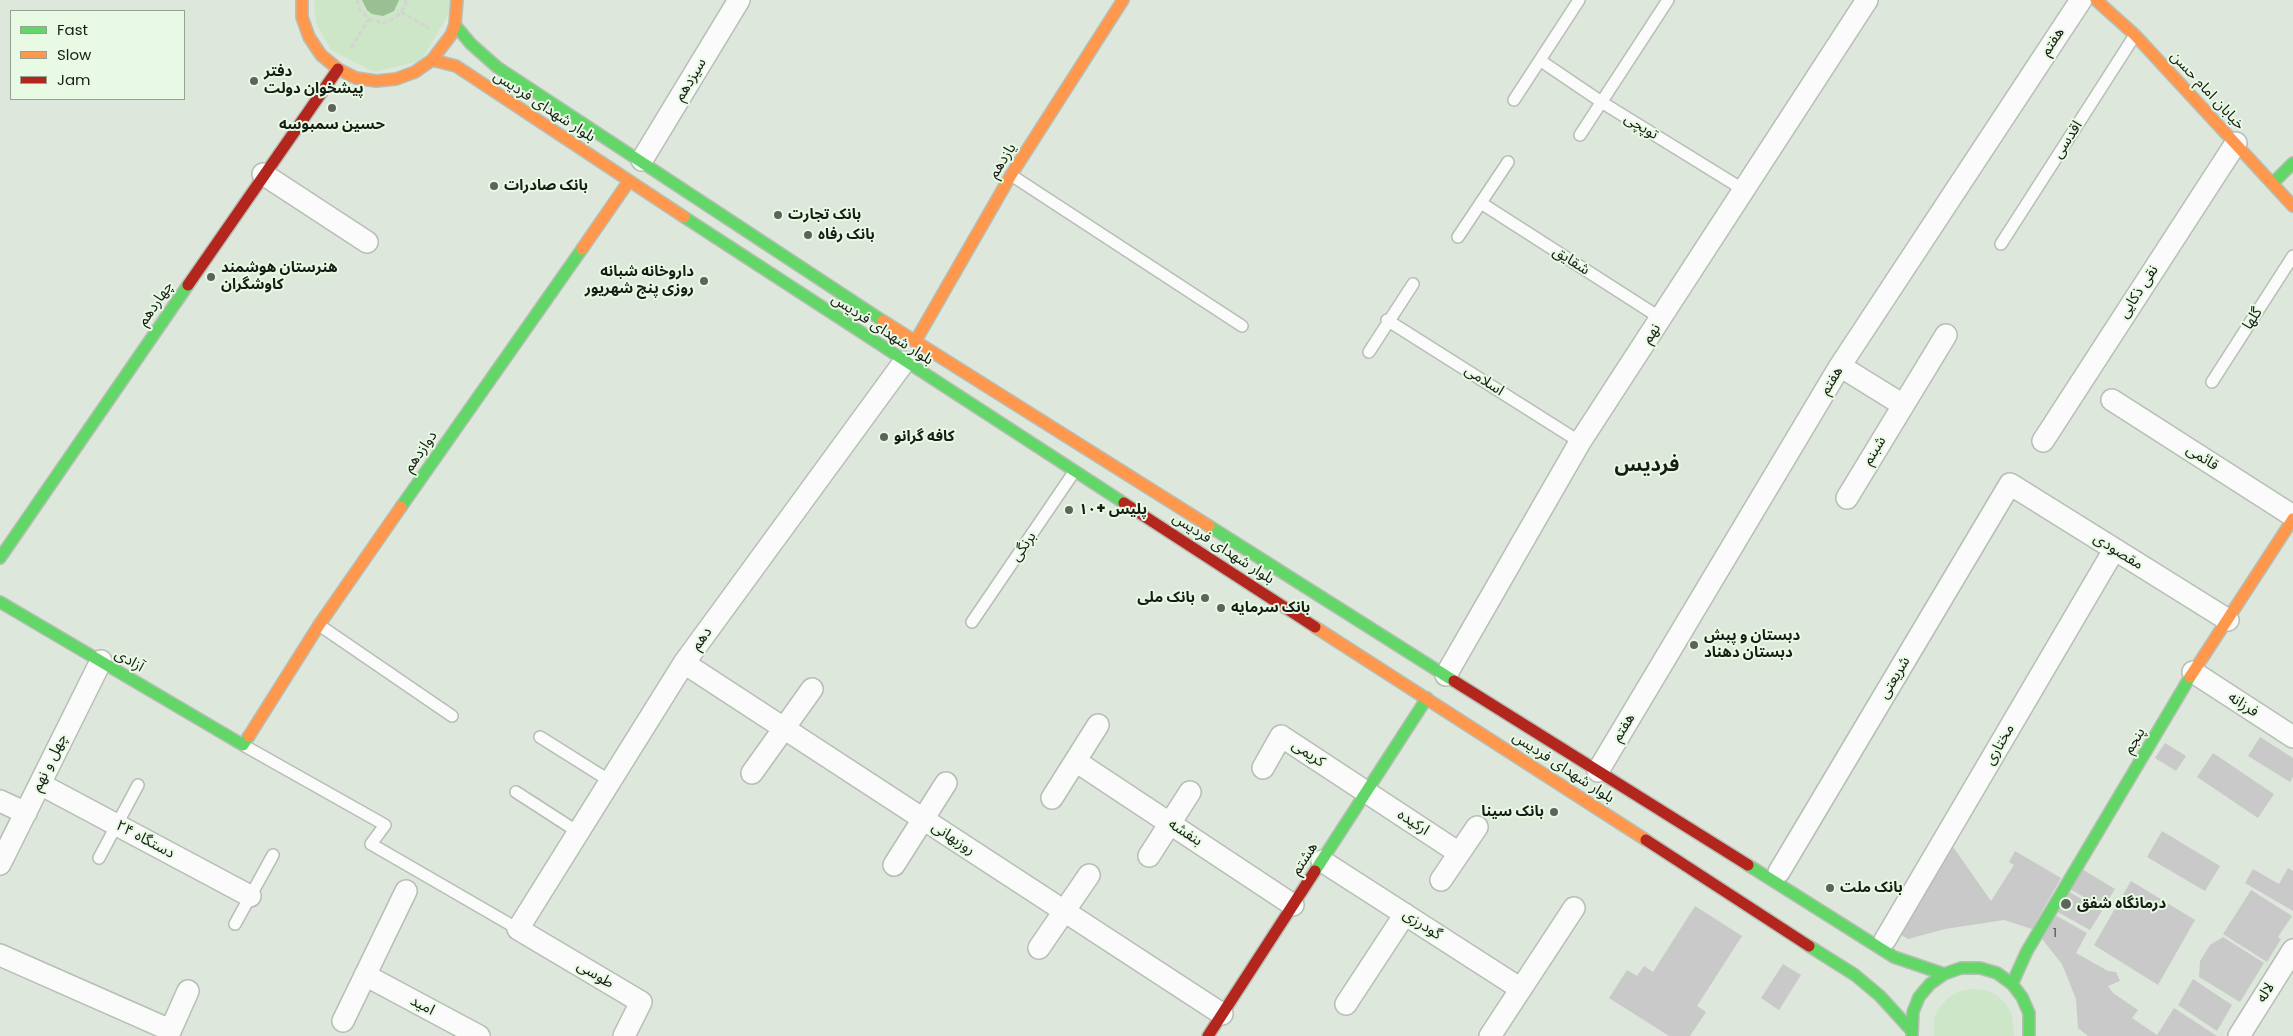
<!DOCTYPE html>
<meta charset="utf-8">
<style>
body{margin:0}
#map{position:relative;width:2293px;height:1036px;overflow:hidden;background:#dee7dc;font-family:Poppins,sans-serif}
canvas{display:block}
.legend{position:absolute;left:10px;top:10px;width:175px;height:90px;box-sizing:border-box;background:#e8fae4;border:1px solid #94a292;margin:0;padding:6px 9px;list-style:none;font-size:15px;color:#171d16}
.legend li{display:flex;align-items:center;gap:10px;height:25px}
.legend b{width:25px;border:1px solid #94a292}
</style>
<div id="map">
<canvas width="2293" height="1036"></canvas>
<ul class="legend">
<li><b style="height:6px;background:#63d668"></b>Fast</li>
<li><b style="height:6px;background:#ff974d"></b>Slow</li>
<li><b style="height:6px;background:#b3261e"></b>Jam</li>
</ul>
</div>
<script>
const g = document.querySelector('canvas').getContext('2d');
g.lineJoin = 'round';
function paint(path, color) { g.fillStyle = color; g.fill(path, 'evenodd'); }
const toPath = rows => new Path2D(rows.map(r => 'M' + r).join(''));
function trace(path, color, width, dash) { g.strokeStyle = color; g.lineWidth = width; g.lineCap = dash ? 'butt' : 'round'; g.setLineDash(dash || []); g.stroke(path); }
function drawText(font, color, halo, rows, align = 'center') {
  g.font = font + ' Poppins,"Noto Sans Arabic",sans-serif'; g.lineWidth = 4; g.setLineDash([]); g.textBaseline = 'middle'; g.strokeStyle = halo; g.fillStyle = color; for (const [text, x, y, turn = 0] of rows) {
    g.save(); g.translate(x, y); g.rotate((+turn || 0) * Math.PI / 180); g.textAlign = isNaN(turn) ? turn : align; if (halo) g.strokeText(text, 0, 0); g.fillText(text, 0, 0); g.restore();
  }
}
const green = toPath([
 [314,0,452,0,452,8,421,61,374,72,331,50,316,23],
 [1972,989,1985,990,1997,995,2006,1004,2012,1015,2014,1036,1934,1036,1934,1018,1940,1007,1949,997,1960,991]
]);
const water = toPath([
 [362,0,399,0,394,11,383,16,372,14,367,10]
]);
const building = toPath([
 [2260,737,2293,758,2293,777,2290,782,2248,756],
 [2165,743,2186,756,2176,771,2155,758],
 [2213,753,2274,794,2258,818,2197,777],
 [2162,831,2220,866,2205,891,2147,857],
 [1951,844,1991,901,2014,865,2009,862,2015,851,2061,878,2032,929,2004,920,1945,929,1908,939,1897,932],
 [2288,868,2293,871,2293,911,2245,883,2253,869,2279,884],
 [2082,869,2115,889,2103,908,2070,889],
 [2131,881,2195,920,2158,985,2094,945],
 [2251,890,2292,916,2278,937,2281,939,2267,962,2223,934],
 [2068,891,2102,911,2090,930,2056,911],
 [1695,906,1742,936,1697,1006,1706,1012,1690,1036,1669,1036,1609,998,1627,970,1637,976,1644,966,1653,972],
 [2055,915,2087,933,2076,953,2108,971,2116,972,2120,981,2108,986,2113,993,2138,1010,2132,1018,2157,1035,2174,1008,2217,1036,2088,1036,2078,1028,2076,999,2062,964,2042,939],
 [2223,937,2264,963,2240,1002,2199,977,2200,961,2210,945],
 [1783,964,1801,975,1779,1010,1761,998],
 [2193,979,2232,1005,2217,1031,2178,1005]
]);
const path = toPath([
 [357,0,360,10,369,19,383,23,396,18,405,6,406,0],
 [401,12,429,28],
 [351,48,369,19]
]);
const lane = toPath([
 [1541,61,1603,103,1744,190],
 [1514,100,1579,0],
 [1580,135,1668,0],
 [1011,175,1242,326],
 [1481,203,1662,319],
 [1458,237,1508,162],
 [2001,244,2135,35],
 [1387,320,1580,442],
 [1369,352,1413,284],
 [2212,382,2293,256],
 [972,622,1074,472],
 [319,625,452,716],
 [540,737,610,781],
 [243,745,385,825,371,844,518,929],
 [516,792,578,832],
 [99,858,138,785],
 [235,924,273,855]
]);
const street = toPath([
 [642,160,739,0],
 [263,174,367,242],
 [1840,366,1903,405],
 [2112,400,2293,516],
 [2043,441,2236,143],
 [1847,498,1946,335],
 [684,663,1222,1014],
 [2193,672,2293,737],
 [1446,675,1580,442,1867,0],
 [1077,762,1293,905],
 [1263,768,1281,736,1459,853],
 [1598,771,1840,366,2081,0],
 [752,773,812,689],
 [40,784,250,896],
 [1052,798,1098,725],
 [0,801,26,813],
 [1149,856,1190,792],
 [1322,861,1521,989],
 [0,864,101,661],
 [894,865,946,783],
 [1779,872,2010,484,2228,620],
 [1441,880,1477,827],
 [1885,940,2114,550],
 [1039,948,1089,875],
 [0,955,170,1030],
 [365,975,479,1036],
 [1346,1004,1405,914],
 [343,1021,406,891],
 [168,1036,188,991],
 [624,1036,641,1002,518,929,684,663,904,362],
 [1490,1036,1574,908],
 [2239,1036,2293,950]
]);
const fast = toPath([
 [455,25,471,44,497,67,883,321],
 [2273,183,2293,163],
 [684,217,1124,503],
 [401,507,582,249],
 [1209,526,1454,681],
 [0,558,188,285],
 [0,602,243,745,249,736],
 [1748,865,1894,957,1944,974],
 [1315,871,1427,698],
 [1809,946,1855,975,1880,996,1911,1030],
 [2012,984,2027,951,2190,677],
 [1912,1036,1913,1012,1919,997,1930,984,1944,974,1961,968,1980,968,1997,973,2012,984,2022,997,2029,1013,2029,1036]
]);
const slow = toPath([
 [302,0,302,17,309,37,321,55,338,69,356,78,376,81,396,79,415,72,432,60,451,35,455,25,457,0],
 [2096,0,2135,35,2293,206],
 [432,60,456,66,684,217],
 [582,249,629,181],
 [883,321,1209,526],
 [915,342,1011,175,1123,0],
 [1315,627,1646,840],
 [2190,677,2293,519],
 [249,736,319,625,401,507]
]);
const jam = toPath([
 [188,285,338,69],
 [1124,503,1315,627],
 [1454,681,1748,865],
 [1646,840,1809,946],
 [1208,1036,1315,871]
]);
const markers = [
 [254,81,5,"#5d645b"],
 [332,108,5,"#5d645b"],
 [494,186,5,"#5d645b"],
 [778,215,5,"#5d645b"],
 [808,235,5,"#5d645b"],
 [211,277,5,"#5d645b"],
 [704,281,5,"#5d645b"],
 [884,437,5,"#5d645b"],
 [1069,510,5,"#5d645b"],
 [1205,598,5,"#5d645b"],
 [1221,608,5,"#5d645b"],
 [1694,645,5,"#5d645b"],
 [1554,812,5,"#5d645b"],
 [1830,888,5,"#5d645b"],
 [2066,904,6,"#5d645b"]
];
const numberNames = [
 ["1",2055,934]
];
const streetNames = [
 ["هفتم",2053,42,-57],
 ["سیزدهم",691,80,-59],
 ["خیابان امام حسن",2207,91,47],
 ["بلوار شهدای فردیس",544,107,33],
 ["توپچی",1641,127,31],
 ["اقدسی",2068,140,-57],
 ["یازدهم",1003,161,-58],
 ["شقایق",1571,261,33],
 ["نقی ذکایی",2139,292,-57],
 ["چهاردهم",156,304,-56],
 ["گلها",2253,319,-57],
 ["بلوار شهدای فردیس",882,330,33],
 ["نهم",1652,334,-56],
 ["اسلامی",1484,381,33],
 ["هفتم",1832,381,-59],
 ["شبنم",1875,451,-59],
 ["دوازدهم",421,452,-55],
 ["قائمی",2202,458,33],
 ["برنگی",1024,547,-55],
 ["بلوار شهدای فردیس",1223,549,33],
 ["مقصودی",2118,552,32],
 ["دهم",702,639,-54],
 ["آزادی",129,661,30],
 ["شریعتی",1895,678,-59],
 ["فرزانه",2243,705,33],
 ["هفتم",1624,728,-59],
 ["پنجم",2135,741,-59],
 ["مختاری",2000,745,-60],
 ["کریمی",1308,754,34],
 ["چهل و نهم",50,763,-64],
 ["بلوار شهدای فردیس",1563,768,33],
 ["ارکیده",1413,823,33],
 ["بنفشه",1185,833,33],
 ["روزبهانی",953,839,33],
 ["۲۴ دستگاه",145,840,28],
 ["هشتم",1305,859,-57],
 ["گودرزی",1422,925,33],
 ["طوسی",595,975,31],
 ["لاله",2266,993,-58],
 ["امید",422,1006,28]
];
const poiNames = [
 ["دفتر",264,72],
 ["پیشخوان دولت",264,89],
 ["حسین سمبوسه",332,125,"center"],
 ["بانک صادرات",504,186],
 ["بانک تجارت",788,215],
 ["بانک رفاه",818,235],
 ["هنرستان هوشمند",221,268],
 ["کاوشگران",221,285],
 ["داروخانه شبانه",694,272,"right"],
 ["روزی پنج شهریور",694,289,"right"],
 ["کافه گرانو",894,437],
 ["پلیس +۱۰",1079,510],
 ["بانک ملی",1195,598,"right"],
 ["بانک سرمایه",1231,608],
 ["دبستان و پبش",1704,636],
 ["دبستان دهناد",1704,653],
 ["بانک سینا",1544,812,"right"],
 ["بانک ملت",1840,888],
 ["درمانگاه شفق",2077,904]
];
const districtNames = [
 ["فردیس",1647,466]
];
paint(green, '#cee6c8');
paint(water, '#9abf92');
paint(building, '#c8c9c8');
trace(lane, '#b7beb6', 14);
trace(street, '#b7beb6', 24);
trace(fast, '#b7beb6', 14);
trace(slow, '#b7beb6', 14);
trace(jam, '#b7beb6', 14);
trace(path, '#d2d5d2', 3, [5, 2.5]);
trace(lane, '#fafbfa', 11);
trace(street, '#fafbfa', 21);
trace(fast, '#63d668', 11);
trace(slow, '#ff974d', 11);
trace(jam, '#b3261e', 11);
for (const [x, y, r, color] of markers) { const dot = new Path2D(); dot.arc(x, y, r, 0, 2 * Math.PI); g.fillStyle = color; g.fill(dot); trace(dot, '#e8fae4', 2); }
drawText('12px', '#434842', null, numberNames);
drawText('15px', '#171d16', '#e8fae4', streetNames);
drawText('bold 15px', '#171d16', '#e8fae4', poiNames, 'left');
drawText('bold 20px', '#171d16', '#e8fae4', districtNames);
</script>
